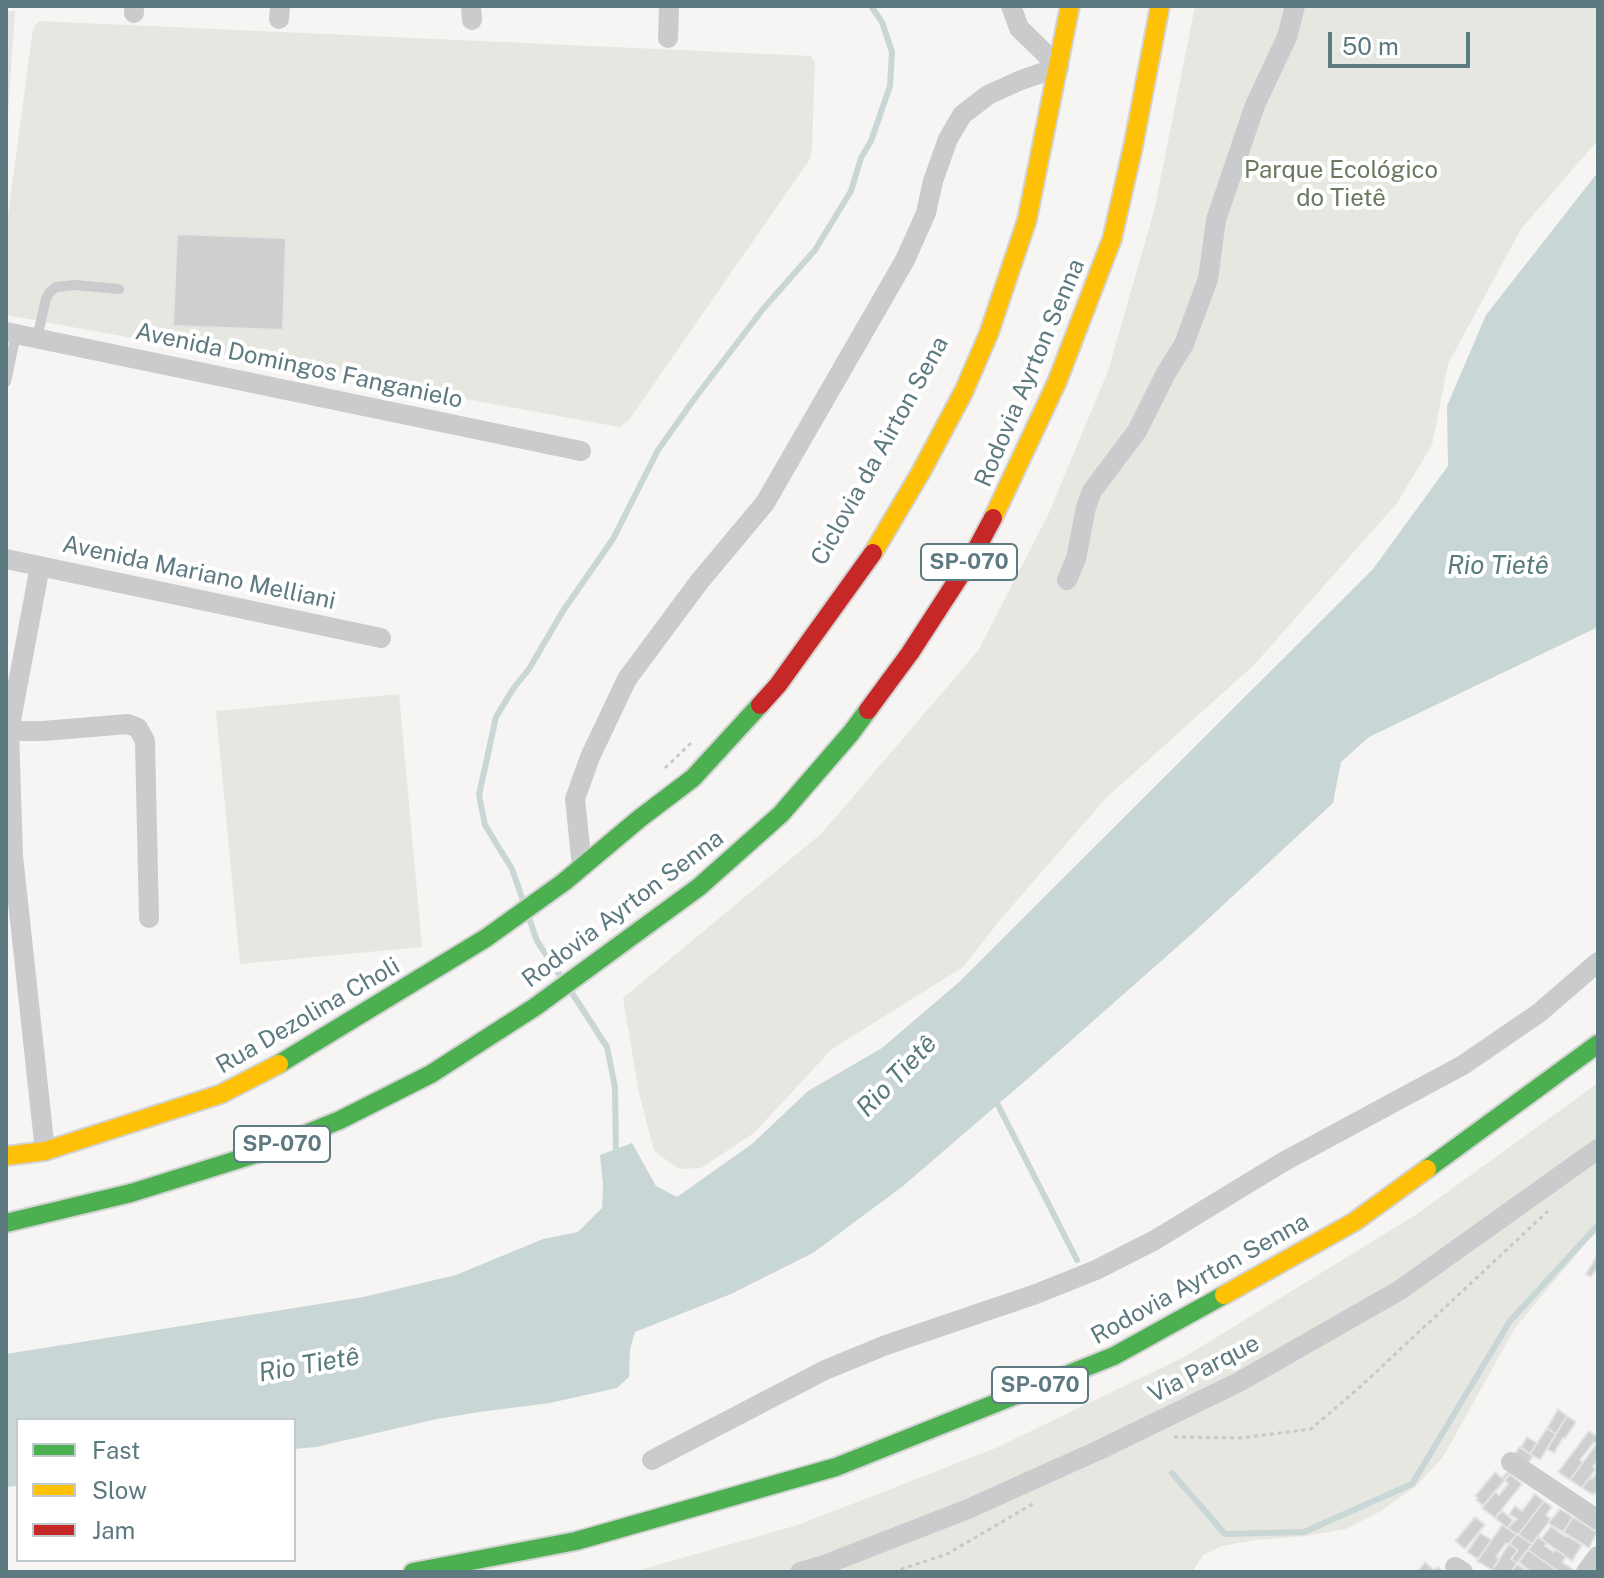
<!DOCTYPE html>
<meta charset="utf-8">
<style>
body{margin:0}
#map{position:relative;width:1604px;height:1578px;overflow:hidden;background:#f6f5f3;font-family:"Public Sans",sans-serif}
canvas{display:block}
.frame{position:absolute;inset:0;border:8px solid #5e7a81;pointer-events:none}
.legend{position:absolute;left:16px;top:1418px;width:280px;height:144px;box-sizing:border-box;background:#fff;border:2px solid #bfcacd;margin:0;padding:10px 14px;list-style:none;font-size:24px;color:#5e7a81}
.legend li{display:flex;align-items:center;gap:16px;height:40px}
.legend b{width:40px;border:2px solid #bfcacd}
.scale{position:absolute;left:1328px;top:32px;width:142px;height:36px;box-sizing:border-box;border:4px solid #5e7a81;border-top:0;padding-left:10px;font-size:24px;line-height:28px;white-space:nowrap;color:#5e7a81;-webkit-text-stroke:6px #fff;paint-order:stroke}
</style>
<div id="map">
<canvas width="1604" height="1578"></canvas>
<div class="frame"></div>
<ul class="legend">
<li><b style="height:10px;background:#4caf50"></b>Fast</li>
<li><b style="height:10px;background:#ffc107"></b>Slow</li>
<li><b style="height:10px;background:#c62828"></b>Jam</li>
</ul>
<div class="scale">50 m</div>
</div>
<script>
const g = document.querySelector('canvas').getContext('2d');
g.lineJoin = 'round';
function paint(path, color) { g.fillStyle = color; g.fill(path, 'evenodd'); }
const toPath = rows => new Path2D(rows.map(r => 'M' + r).join(''));
function trace(path, color, width, dash) { g.strokeStyle = color; g.lineWidth = width; g.lineCap = dash ? 'butt' : 'round'; g.setLineDash(dash || []); g.stroke(path); }
function drawText(font, color, halo, rows, align = 'center') {
  g.font = font + ' "Public Sans",sans-serif'; g.lineWidth = 8; g.setLineDash([]); g.textBaseline = 'middle'; g.strokeStyle = halo; g.fillStyle = color; for (const [text, x, y, turn = 0] of rows) {
    g.save(); g.translate(x, y); g.rotate((+turn || 0) * Math.PI / 180); g.textAlign = isNaN(turn) ? turn : align; if (halo) g.strokeText(text, 0, 0); g.fillText(text, 0, 0); g.restore();
  }
}
const built = toPath([
 [6,11,15,11,6,144]
]);
const green = toPath([
 [1195,6,1598,6,1598,140,1521,229,1448,364,1432,445,1397,503,1254,665,1105,799,1000,920,963,967,832,1049,754,1133,701,1168,679,1169,654,1151,639,1093,623,998,822,833,978,651,1048,515,1108,371,1154,211],
 [39,21,811,56,815,62,812,147,810,159,629,420,619,427,6,315,6,231,33,28],
 [399,694,422,947,240,964,216,711],
 [1598,1083,1598,1231,1587,1242,1515,1328,1443,1457,1415,1487,1381,1511,1346,1529,1306,1536,1256,1540,1222,1546,1203,1555,1192,1572,633,1572,798,1525,996,1448,1186,1356,1417,1214]
]);
const water = toPath([
 [1598,172,1598,627,1369,737,1341,762,1333,803,1194,932,1032,1075,903,1186,813,1253,731,1294,635,1332,630,1349,629,1377,617,1388,550,1403,479,1412,437,1419,316,1447,294,1449,294,1420,18,1420,18,1486,6,1487,6,1354,363,1297,456,1275,543,1239,578,1232,602,1208,603,1185,600,1155,632,1143,656,1186,677,1197,752,1144,808,1091,882,1048,958,983,1373,569,1448,466,1447,406,1486,315]
]);
const stream = toPath([
 [524,903,512,869,485,825,479,795,496,717,513,689,529,669,563,611,613,539,658,450,695,398,763,309,815,250,851,191,861,158,871,141,890,86,892,52,882,22,871,6],
 [529,918,537,941,559,974],
 [572,993,607,1047,615,1087,616,1155],
 [994,1100,998,1105,1077,1260],
 [1172,1473,1225,1534,1304,1532,1412,1484,1510,1321,1598,1225]
]);
const building = toPath([
 [177,234,286,238,283,330,173,326,177,234],
 [1598,1254,1598,1267,1591,1277,1586,1274,1598,1254],
 [1558,1409,1567,1416,1556,1434,1547,1428,1558,1409],
 [1567,1416,1576,1422,1565,1439,1563,1438,1554,1453,1547,1449,1567,1416],
 [1547,1428,1556,1434,1540,1460,1530,1454,1547,1428],
 [1589,1431,1598,1437,1598,1442,1597,1444,1594,1442,1580,1460,1583,1462,1570,1480,1558,1472,1589,1431],
 [1527,1437,1537,1443,1530,1454,1521,1447,1527,1437],
 [1598,1442,1598,1461,1593,1467,1596,1469,1582,1488,1570,1480,1598,1442],
 [1519,1447,1533,1456,1528,1463,1515,1454,1519,1447],
 [1598,1471,1598,1490,1594,1495,1582,1488,1590,1477,1592,1479,1598,1471],
 [1495,1472,1502,1478,1507,1472,1510,1474,1483,1506,1476,1500,1478,1498,1475,1496,1495,1472],
 [1510,1474,1522,1484,1495,1518,1482,1508,1495,1492,1499,1495,1508,1484,1504,1480,1510,1474],
 [1535,1494,1544,1501,1518,1535,1507,1528,1517,1519,1509,1514,1515,1506,1522,1511,1535,1494],
 [1544,1501,1552,1507,1546,1515,1551,1519,1532,1544,1518,1535,1544,1501],
 [1560,1509,1573,1517,1563,1532,1548,1523,1560,1509],
 [1502,1511,1513,1520,1507,1528,1495,1518,1502,1511],
 [1475,1517,1485,1525,1465,1549,1455,1541,1475,1517],
 [1573,1517,1597,1532,1589,1548,1563,1532,1573,1517],
 [1502,1525,1517,1534,1509,1545,1506,1543,1496,1557,1500,1559,1492,1570,1477,1561,1502,1525],
 [1551,1526,1566,1537,1568,1536,1582,1545,1572,1561,1541,1539,1551,1526],
 [1480,1533,1492,1540,1478,1559,1467,1552,1480,1533],
 [1517,1534,1532,1544,1517,1563,1511,1559,1518,1550,1509,1544,1517,1534],
 [1538,1537,1547,1543,1545,1546,1554,1552,1556,1549,1566,1557,1562,1562,1574,1570,1573,1572,1559,1572,1528,1550,1538,1537],
 [1509,1544,1518,1550,1511,1559,1517,1563,1511,1572,1494,1572,1492,1570,1509,1544],
 [1528,1550,1559,1572,1531,1572,1519,1562,1528,1550],
 [1425,1562,1434,1570,1438,1567,1444,1572,1417,1572,1425,1562],
 [1517,1564,1529,1572,1511,1572,1517,1564]
]);
const path = toPath([
 [665,768,691,743],
 [1174,1437,1240,1438,1311,1429,1360,1387,1548,1211],
 [893,1572,947,1554,1036,1502]
]);
const lane = toPath([
 [37,338,46,299,49,293,56,287,75,285,119,289],
 [6,382,16,334]
]);
const street = toPath([
 [471,6,472,20],
 [134,13,134,6],
 [279,19,280,6],
 [668,38,669,6],
 [6,332,581,451],
 [6,559,381,638],
 [40,566,9,731,13,856,45,1151],
 [1067,580,1076,559,1086,507,1092,491,1137,431,1166,373,1184,344,1208,279,1216,220,1255,105,1287,37,1295,6],
 [6,731,43,731,128,724,138,728,145,741,149,918],
 [582,866,575,799,590,757,627,679,699,582,765,503,905,260,926,213,933,181,948,139,962,115,988,95,1021,80,1059,67,1019,28,1011,6],
 [652,1460,825,1370,886,1345,1036,1294,1096,1270,1155,1240,1283,1162,1463,1065,1539,1013,1598,962],
 [1511,1462,1598,1520],
 [1455,1567,1463,1572],
 [800,1572,824,1565,968,1509,1099,1450,1239,1382,1400,1290,1598,1149],
 [1586,1572,1598,1556]
]);
const fast = toPath([
 [279,1064,486,938,564,882,639,819,693,778,760,705],
 [1427,1169,1598,1044],
 [6,1223,131,1193,259,1153,340,1120,431,1074,535,1007,699,887,781,814,851,733,868,710],
 [413,1572,576,1541,836,1467,1114,1356,1224,1295]
]);
const slow = toPath([
 [993,518,1057,382,1112,239,1133,147,1160,6],
 [873,553,921,472,964,391,989,333,1027,220,1070,6],
 [6,1156,45,1151,221,1094,279,1064],
 [1224,1295,1354,1222,1427,1169]
]);
const jam = toPath([
 [760,705,778,685,873,553],
 [868,710,910,653,971,559,993,518]
]);
const shields = [
 [969,562,96],
 [282,1144,96],
 [1040,1385,96]
];
const shieldNames = [
 ["SP-070",969,562],
 ["SP-070",282,1144],
 ["SP-070",1040,1385]
];
const parkNames = [
 ["Parque Ecológico",1341,171],
 ["do Tietê",1341,199]
];
const streetNames = [
 ["Avenida Domingos Fanganielo",299,366,12],
 ["Rodovia Ayrton Senna",1030,373,-67],
 ["Ciclovia da Airton Sena",880,451,-61],
 ["Avenida Mariano Melliani",199,573,12],
 ["Rodovia Ayrton Senna",623,909,-37],
 ["Rua Dezolina Choli",308,1016,-30],
 ["Rodovia Ayrton Senna",1200,1279,-29],
 ["Via Parque",1204,1369,-27]
];
const waterNames = [
 ["Rio Tietê",1498,566],
 ["Rio Tietê",897,1076,-46],
 ["Rio Tietê",309,1365,-10]
];
paint(built, '#e5e6e6');
paint(green, '#e5e7e0');
paint(water, '#c9d6d6');
trace(stream, '#c9d6d6', 6);
paint(building, '#ced0cf');
trace(building, '#e5e4e3', 2);
trace(fast, '#d2d3d3', 22);
trace(slow, '#d2d3d3', 22);
trace(jam, '#d2d3d3', 22);
trace(path, '#c7c9c9', 3, [4, 4]);
trace(lane, '#c9cbcc', 10);
trace(street, '#c9cbcc', 20);
trace(fast, '#4caf50', 18);
trace(slow, '#ffc107', 18);
trace(jam, '#c62828', 18);
for (const [x, y, w] of shields) { const box = new Path2D(); box.roundRect(x - w / 2, y - 18, w, 36, 6); g.fillStyle = '#fff'; g.fill(box); trace(box, '#5e7a81', 2); }
drawText('bold 22px', '#5e7a81', null, shieldNames);
drawText('24px', '#69785e', '#fff', parkNames);
drawText('24px', '#5e7a81', '#fff', streetNames);
drawText('italic 26px', '#597b7c', '#fff', waterNames);
</script>
